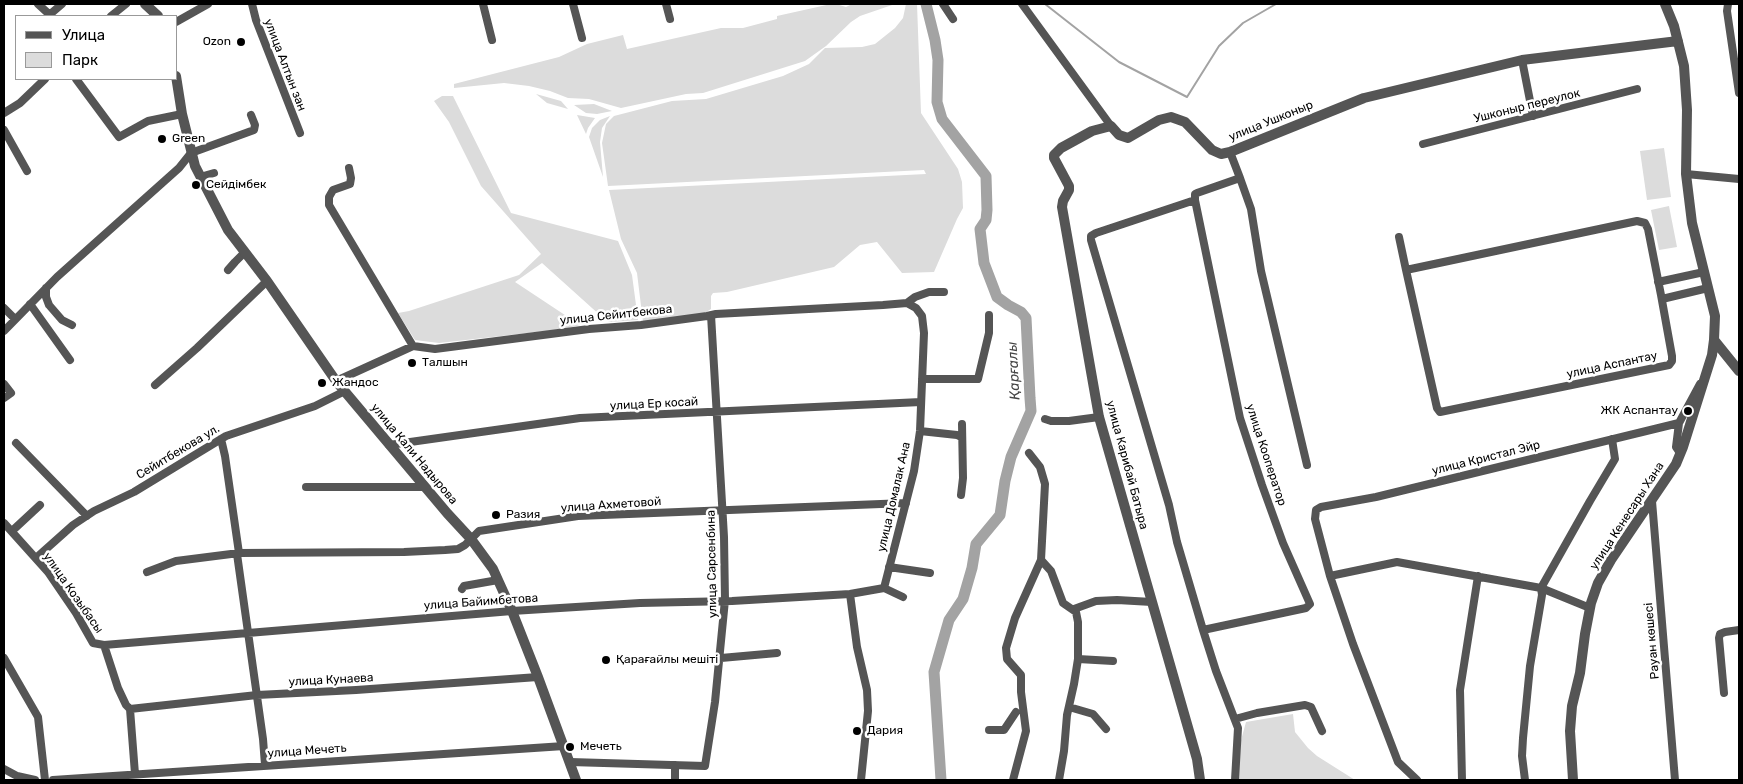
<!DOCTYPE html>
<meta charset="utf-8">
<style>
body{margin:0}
#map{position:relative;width:1743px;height:784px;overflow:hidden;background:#fff;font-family:Rubik,sans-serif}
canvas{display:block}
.frame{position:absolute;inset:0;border:5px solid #000;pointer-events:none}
.legend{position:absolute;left:15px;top:15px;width:162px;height:65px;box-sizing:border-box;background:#fff;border:1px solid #999;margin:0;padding:6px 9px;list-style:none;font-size:15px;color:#000}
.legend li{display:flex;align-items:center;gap:10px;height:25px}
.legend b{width:25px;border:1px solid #999}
</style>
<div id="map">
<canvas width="1743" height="784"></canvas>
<div class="frame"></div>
<ul class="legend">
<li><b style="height:6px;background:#555"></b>Улица</li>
<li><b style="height:14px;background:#dcdcdc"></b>Парк</li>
</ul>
</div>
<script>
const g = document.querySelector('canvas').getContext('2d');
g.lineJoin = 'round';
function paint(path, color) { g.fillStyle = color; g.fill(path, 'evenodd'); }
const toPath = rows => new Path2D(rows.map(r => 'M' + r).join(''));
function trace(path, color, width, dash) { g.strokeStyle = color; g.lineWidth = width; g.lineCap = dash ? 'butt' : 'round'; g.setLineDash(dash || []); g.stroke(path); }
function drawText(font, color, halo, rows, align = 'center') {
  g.font = font + ' Rubik,sans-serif'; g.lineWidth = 5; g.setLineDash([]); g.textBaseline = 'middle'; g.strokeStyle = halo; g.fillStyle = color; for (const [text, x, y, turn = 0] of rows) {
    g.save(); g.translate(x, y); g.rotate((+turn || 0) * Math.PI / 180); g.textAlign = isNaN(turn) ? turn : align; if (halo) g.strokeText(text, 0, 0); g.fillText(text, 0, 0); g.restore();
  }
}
const green = toPath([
 [831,4,836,4,846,7,852,4,895,4,860,16,851,22,826,46,805,61,703,93,686,94,621,108,589,99,568,98,550,91,529,86,504,83,454,88,454,84,559,57,587,44,623,35,627,49,721,28,743,28,777,19,777,16],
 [906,4,917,4,921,113,958,169,962,182,963,208,957,219,934,272,902,273,877,242,860,245,834,267,727,292,713,293,711,296,711,309,703,314,643,322,637,273,621,239,609,190,926,174,924,170,608,186,602,143,606,124,614,116,672,101,706,99,783,76,809,64,825,48,862,47,875,44,895,28,903,18],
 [536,94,561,101,568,109,547,103],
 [442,96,453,96,511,213,618,241,632,275,638,320,609,322,602,317,542,263,515,282,580,325,564,329,439,343,415,340,398,313,409,311,519,275,541,254,481,186,449,122,434,101],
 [594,104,612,111,597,114,586,113,574,105],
 [577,115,595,118,588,128,586,134],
 [610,116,602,128,600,142,603,177,589,137,592,128,600,120],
 [1664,148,1671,197,1647,200,1640,151],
 [1669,206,1677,247,1659,250,1651,210],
 [1293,714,1295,732,1308,748,1317,756,1355,780,1238,780,1240,744,1246,722]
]);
const stream = toPath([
 [1045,4,1119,62,1187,97,1219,46,1243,23,1276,4]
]);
const river = toPath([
 [926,4,935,40,938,60,937,102,942,119,986,176,987,210,986,220,980,229,984,263,997,297,1008,305,1021,312,1026,318,1030,398,1031,411,1011,457,1005,481,1000,515,976,544,972,568,963,599,949,620,934,672,941,780]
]);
const minor = toPath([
 [38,4,50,15],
 [252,4,256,20,300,133],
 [483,4,492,40],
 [573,4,582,38],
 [666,4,670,19],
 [943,4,953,19],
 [1022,4,1111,126],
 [1728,4,1727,11,1739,93],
 [48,16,62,4],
 [111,16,126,4],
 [176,22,208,4],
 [1522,60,1533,116],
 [76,79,119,137,148,121,182,114],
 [4,113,20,103,45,79],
 [4,130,27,171],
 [1423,144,1637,89],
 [349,168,351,178,350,184,333,190,329,197,329,205,413,346],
 [1686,174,1739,179],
 [200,177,214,173],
 [1240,178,1251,209,1261,271,1307,465],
 [1195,200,1096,233,1091,236,1091,240,1169,505,1177,542,1203,630,1216,671,1238,728,1235,780],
 [1399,237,1406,270,1437,408,1440,412,1669,365,1672,361,1672,356,1661,295,1648,229,1645,223,1637,221,1406,270],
 [228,270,235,262,245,252],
 [1658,282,1704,272],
 [46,288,46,297,49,305,62,320,72,325],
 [1662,299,1708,288],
 [30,304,70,360],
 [4,308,15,319],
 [4,331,57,277,179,168,191,153,254,130,255,125,251,115],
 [922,379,978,379,989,333,989,315],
 [336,381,413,346,435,349,589,329,641,325,707,316,716,314,883,305,907,303,915,297,929,292,944,292],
 [4,384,11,393,4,398],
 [155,385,197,348,267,281],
 [1045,419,1051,421,1069,421,1099,417],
 [1679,423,1676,447,1680,453],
 [920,431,957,435,961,437],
 [221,439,225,456,239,553],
 [16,443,87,516],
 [389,445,580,418,921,402],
 [306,487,424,487],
 [961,495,963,478,962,424],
 [1652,501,1675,780],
 [4,523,48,572,76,613,93,643,104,645,118,688,126,705,130,709,257,695,356,690,538,677],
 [12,531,40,505],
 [237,554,263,739,265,765],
 [36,558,73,525,94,511,134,492,226,436,315,406,345,391],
 [1041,560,1051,571,1063,603,1076,612,1078,622,1078,659,1074,684,1067,715,1064,751,1059,780],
 [889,567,930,573],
 [147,572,176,561,239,553,404,552,445,550,458,549,465,545,479,531,578,516,906,503],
 [1330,576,1353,644,1398,762,1417,780],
 [884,588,903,597],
 [462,589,464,586,498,580],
 [850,594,857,647,867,690,868,711,861,780],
 [1590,608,1541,588,1590,501,1615,459,1612,439],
 [1074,609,1096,601,1117,600,1152,602],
 [1203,630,1306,608,1310,604,1283,543,1262,485,1240,418,1195,200,1195,194,1197,193,1240,178,1230,152],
 [104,645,512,611,640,603,732,601,850,594,884,588,914,471,920,431,924,333,922,316,916,308,907,303],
 [4,658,38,717,45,780],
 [721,658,777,653],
 [1078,659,1113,661],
 [1724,693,1719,638,1720,634,1725,632,1739,630],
 [1069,707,1093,714,1106,729],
 [130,709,135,774],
 [1235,719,1257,713,1305,705,1311,707,1322,731],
 [989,730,1004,730,1016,712],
 [570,762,705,766,715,702,725,600,724,537,711,315],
 [675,765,675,780],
 [4,769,17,776,35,780],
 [53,780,564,746],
 [1013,780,1026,731,1021,692,1021,675,1007,659,1006,648,1015,618,1041,560,1045,484,1040,467,1029,453],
 [1462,780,1460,690,1478,576],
 [1525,780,1522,756,1523,738,1530,666,1542,595,1541,588,1397,562,1330,576,1315,519,1316,510,1321,507,1376,497,1679,423,1700,384]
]);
const tertiary = toPath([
 [145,4,158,16],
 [176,76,182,114,195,166,228,230,267,281,336,381,447,513,471,539,493,569,512,611,538,677,576,780],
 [1714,340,1739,371],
 [1200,780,1197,759,1099,417,1062,207,1063,201,1069,190,1069,186,1054,158,1054,155,1061,148,1092,131,1111,126,1119,135,1128,138,1159,120,1171,117,1185,122,1212,150,1221,154,1230,152,1364,98,1522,60,1678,41],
 [1573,780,1570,731,1572,706,1580,673,1585,634,1591,603,1598,583,1611,560,1676,464,1683,447,1712,355,1714,340,1715,316,1692,223,1686,174,1687,110,1684,66,1674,26,1665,4]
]);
const markers = [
 [241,42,5,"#000"],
 [162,139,5,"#000"],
 [196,185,5,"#000"],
 [412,363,5,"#000"],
 [322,383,5,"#000"],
 [1688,411,5,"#000"],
 [496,515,5,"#000"],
 [606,660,5,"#000"],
 [857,731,5,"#000"],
 [570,747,5,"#000"]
];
const poiNames = [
 ["Ozon",231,42,"right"],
 ["Green",172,139],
 ["Сейдімбек",206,185],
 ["Талшын",422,363],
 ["Жандос",332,383],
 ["ЖК Аспантау",1678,411,"right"],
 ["Разия",506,515],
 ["Қарағайлы мешіті",616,660],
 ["Дария",867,731],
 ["Мечеть",580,747]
];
const streetNames = [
 ["улица Алтын зан",285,65,69],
 ["Ушконыр переулок",1527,106,-14],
 ["улица Ушконыр",1271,121,-22],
 ["улица Сейитбекова",616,315,-6],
 ["улица Аспантау",1612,365,-12],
 ["улица Ер косай",654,404,-3],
 ["Сейитбекова ул.",178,452,-31],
 ["улица Кали Надырова",414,454,50],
 ["улица Кооператор",1266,455,72],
 ["улица Кристал Эйр",1486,458,-14],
 ["улица Карибай Батыра",1127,465,75],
 ["улица Домалак Ана",894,497,-77],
 ["улица Ахметовой",611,505,-4],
 ["улица Кенесары Хана",1627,516,-57],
 ["улица Сарсенбина",712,564,-91],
 ["улица Козыбасы",73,593,55],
 ["улица Байимбетова",481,602,-4],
 ["Рауан көшесі",1652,641,-95],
 ["улица Кунаева",331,680,-3],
 ["улица Мечеть",307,751,-4]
];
const waterNames = [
 ["Қарғалы",1014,371,-93]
];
paint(green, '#dcdcdc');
trace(stream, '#a3a3a3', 2);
trace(river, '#a3a3a3', 11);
trace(minor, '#555', 8);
trace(tertiary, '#555', 10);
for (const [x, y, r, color] of markers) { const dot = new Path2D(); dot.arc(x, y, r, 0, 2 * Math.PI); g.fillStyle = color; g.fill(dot); trace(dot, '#fff', 2); }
drawText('12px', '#000', '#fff', poiNames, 'left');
drawText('12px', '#000', '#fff', streetNames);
drawText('italic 14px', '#444', '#fff', waterNames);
</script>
